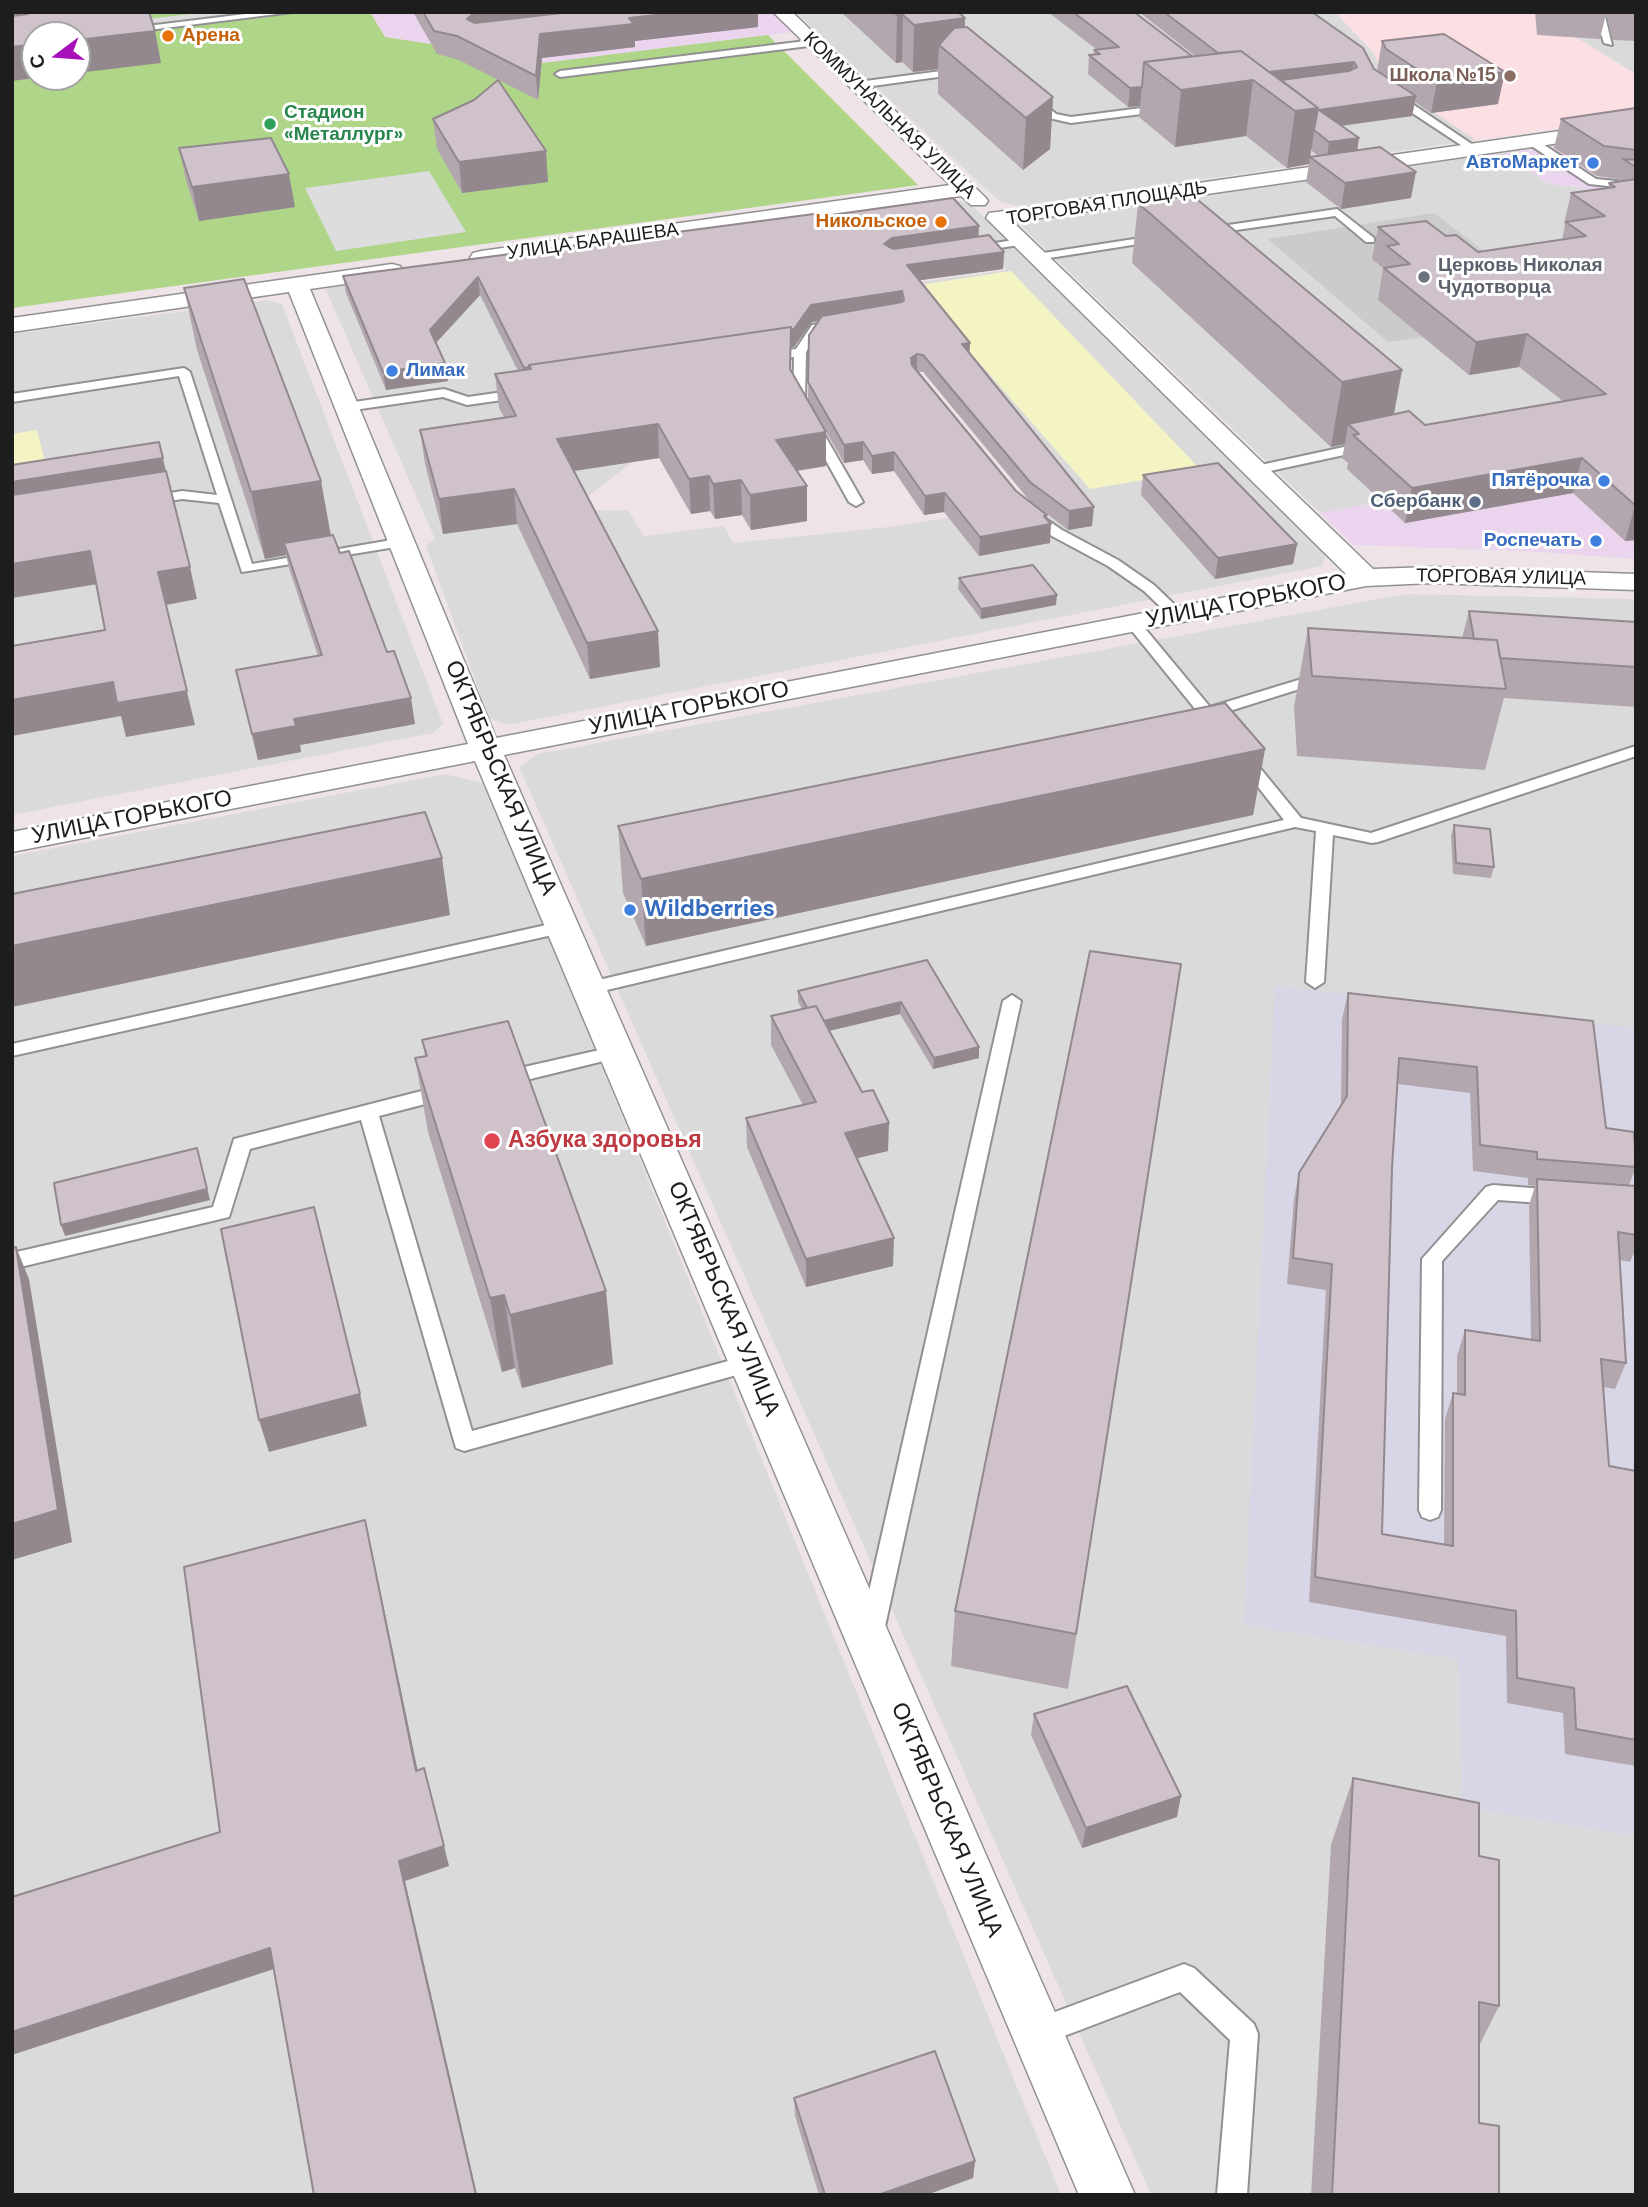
<!DOCTYPE html>
<meta charset="utf-8">
<style>
body{margin:0}
#map{position:relative;width:1648px;height:2207px;overflow:hidden;background:#eee4e8;font-family:"DM Sans",sans-serif}
canvas{display:block}
.frame{position:absolute;inset:0;border:14px solid #1d1d1d;pointer-events:none}
.north{position:absolute;left:21px;top:21px;width:70px;height:70px;box-sizing:border-box;background:#fff;border:2px solid #a5a5a5;border-radius:50%;rotate:254deg;font-size:19px;font-weight:700;line-height:28px;text-align:center;color:#1d1d1d}
.north::after{content:'';display:block;margin:auto;width:24px;height:32px;background:#a711ba;clip-path:polygon(50% 0,100% 100%,50% 72%,0 100%)}
</style>
<div id="map">
<canvas width="1648" height="2207"></canvas>
<div class="frame"></div>
<div class="north">С</div>
</div>
<script>
const g = document.querySelector('canvas').getContext('2d');
g.lineJoin = 'round';
function paint(path, color) { g.fillStyle = color; g.fill(path, 'evenodd'); }
const toPath = rows => new Path2D(rows.map(r => 'M' + r).join(''));
function trace(path, color, width, dash) { g.strokeStyle = color; g.lineWidth = width; g.lineCap = dash ? 'butt' : 'round'; g.setLineDash(dash || []); g.stroke(path); }
function drawText(font, color, halo, rows, align = 'center') {
  g.font = font + ' "DM Sans",sans-serif'; g.lineWidth = 6; g.setLineDash([]); g.textBaseline = 'middle'; g.strokeStyle = halo; g.fillStyle = color; for (const [text, x, y, turn = 0] of rows) {
    g.save(); g.translate(x, y); g.rotate((+turn || 0) * Math.PI / 180); g.textAlign = isNaN(turn) ? turn : align; if (halo) g.strokeText(text, 0, 0); g.fillText(text, 0, 0); g.restore();
  }
}
const residential = toPath([
 [795,12,1335,12,1374,53,1384,78,1476,140,1018,206,999,201],
 [1534,12,1636,12,1636,74],
 [1505,153,1549,184,1636,194,1636,456,1320,513,1015,220],
 [950,199,970,203,1326,554,1322,566,508,725,489,718,426,546,435,539,326,290,331,286],
 [988,249,1006,270,906,284,1078,495,899,526,733,543,724,526,644,536,628,510,569,511,889,263],
 [267,300,282,304,443,724,433,733,12,815,12,334],
 [1405,594,1636,599,1636,2195,1151,2195,519,767,538,754],
 [445,774,487,784,1061,2195,12,2195,12,856]
]);
const commercial = toPath([
 [370,12,771,12,792,32,518,66,464,49,385,37],
 [1636,135,1636,194,1549,184,1505,153],
 [1636,456,1636,559,1525,551,1353,545,1320,513]
]);
const industrial = toPath([
 [1275,986,1636,1028,1636,1836,1463,1807,1458,1659,1244,1625]
]);
const education = toPath([
 [1335,12,1534,12,1636,74,1636,117,1476,140,1384,78,1374,53]
]);
const religious = toPath([
 [1434,213,1554,305,1520,324,1388,342,1268,239]
]);
const park = toPath([
 [1011,271,1201,470,1090,489,912,286],
 [37,430,47,469,12,475,12,434]
]);
const pitch = toPath([
 [162,12,370,12,385,37,464,49,518,66,768,35,918,185,12,308,12,29],
 [35,35,77,35,77,77,35,77]
]);
const parking = toPath([
 [208,12,268,12,271,17,77,38,77,35,25,33],
 [429,171,466,232,336,251,305,188]
]);
const service = toPath([
 [262,12,293,12,77,39,77,35,73,35,262,12],
 [1594,12,1604,12,1612,45,1604,43,1594,12],
 [814,40,819,43,817,45,560,77,555,74,560,71,814,40],
 [964,68,969,71,967,73,858,88,853,85,858,82,964,68],
 [1388,93,1396,93,1479,149,1470,151,1388,97,1388,93],
 [1028,96,1036,96,1056,114,1071,117,1165,105,1170,108,1165,111,1071,123,1049,118,1028,100,1028,96],
 [1527,139,1535,139,1596,179,1636,183,1636,189,1589,184,1527,143,1527,139],
 [1337,209,1374,238,1374,242,1366,242,1335,216,1208,234,1202,231,1208,228,1337,209],
 [1160,235,1164,236,1164,240,1037,260,1031,257,1037,254,1160,235],
 [1022,239,1026,240,1026,244,973,252,967,249,973,246,1022,239],
 [827,322,831,323,831,329,820,331,806,352,805,401,863,502,856,506,849,502,793,401,794,357,765,361,759,357,765,353,796,349,812,325,827,322],
 [184,368,190,372,252,564,403,538,408,539,408,545,242,572,219,503,182,499,146,505,139,501,146,497,182,491,217,495,179,376,12,402,12,394,184,368],
 [444,389,468,397,524,389,530,393,524,397,467,405,443,397,347,411,341,407,347,403,444,389],
 [1367,442,1374,446,1372,449,1256,474,1249,470,1256,466,1367,442],
 [1031,509,1062,530,1118,560,1154,585,1181,611,1183,614,1181,617,1171,617,1144,591,1108,566,1052,536,1026,516,1024,513,1031,509],
 [1133,619,1138,620,1210,707,1318,674,1328,674,1331,677,1328,680,1217,715,1227,728,1219,733,1213,731,1128,626,1126,623,1128,620,1133,619],
 [1636,746,1636,756,1378,842,1372,843,1333,835,1324,982,1315,988,1306,982,1316,831,1295,827,590,994,581,988,590,982,1284,820,1237,760,1245,755,1251,757,1301,818,1371,833,1636,746],
 [564,921,570,923,573,927,570,931,12,1056,12,1044,564,921],
 [1012,995,1021,1001,884,1631,881,1638,872,1641,863,1638,860,1631,1003,1001,1012,995],
 [617,1046,624,1048,626,1052,624,1056,502,1086,495,1084,492,1079,495,1074,502,1072,617,1046],
 [445,1085,452,1087,455,1092,452,1097,379,1116,472,1431,750,1355,758,1357,761,1363,758,1369,464,1451,456,1448,361,1120,250,1149,229,1217,12,1269,12,1253,213,1207,234,1139,445,1085],
 [1493,1185,1557,1190,1564,1192,1567,1197,1564,1202,1557,1204,1498,1200,1442,1261,1441,1510,1438,1517,1430,1520,1422,1517,1419,1510,1422,1259,1486,1187,1493,1185],
 [1184,1964,1194,1968,1254,2024,1258,2034,1247,2195,1217,2195,1230,2040,1180,1992,1038,2046,1028,2042,1024,2032,1028,2022,1184,1964]
]);
const minor = toPath([
 [773,12,792,12,985,197,988,201,985,205,971,205,961,196,481,265,473,263,470,258,473,253,481,251,950,185,773,12],
 [1636,120,1636,132,1013,222,1373,569,1431,567,1636,574,1636,590,1431,583,1366,586,504,755,1135,2195,1079,2195,475,761,12,852,12,832,468,744,289,292,12,332,12,318,392,264,400,266,403,271,400,276,310,289,496,738,1346,574,986,218,989,213,997,212,1636,120]
]);
const wall = toPath([
 [413,12,758,12,758,27,635,41,635,47,542,58,538,100,459,60,437,54],
 [841,12,961,12,961,15,965,18,965,27,1053,97,1050,149,1023,170,938,94,938,69,913,72,902,62,896,63],
 [1048,12,1134,12,1192,56,1195,56,1139,12,1312,12,1377,71,1382,41,1498,104,1431,113,1415,102,1412,116,1342,126,1359,138,1357,150,1411,198,1341,209,1306,182,1309,164,1287,168,1246,136,1175,147,1139,117,1140,106,1128,107,1088,74,1089,55,1094,55,1094,50,1096,49],
 [1311,150,1318,156,1310,157],
 [1535,12,1636,12,1636,41,1613,40,1606,14,1600,39,1537,35],
 [1636,108,1636,540,1625,541,1573,493,1405,523,1347,469,1348,463,1342,458,1345,444,1331,447,1132,263,1138,203,1402,370,1394,414,1425,425,1563,401,1519,367,1469,375,1378,300,1383,268,1372,259,1378,227,1446,236,1478,252,1562,240,1565,225,1564,224,1571,193,1608,188,1609,183,1617,182,1618,179,1597,176,1554,148,1561,119],
 [433,119,548,182,462,193,437,149],
 [179,148,295,207,199,221,186,181],
 [831,215,979,237,1004,252,1003,269,920,280,970,343,969,352,1092,526,1068,530,1029,500,923,372,918,372,1016,491,1046,518,1050,543,979,556,944,512,924,515,894,471,872,474,863,460,844,463,826,432,826,466,797,471,807,521,751,530,742,515,715,519,710,511,691,514,659,458,574,471,660,667,590,679,517,524,443,534,425,464,420,430,504,417,499,408,495,374,518,371,480,295,436,343,448,381,386,390,346,293,343,276],
 [818,321,809,335,808,399,791,370,791,347,794,347,812,322],
 [184,288,331,535,340,553,415,724,300,745,301,752,258,760,236,670,318,656,289,568,286,555,265,559,197,350],
 [1143,475,1297,544,1293,564,1215,579,1141,495],
 [959,578,1056,605,981,619,958,589],
 [1469,611,1636,622,1636,707,1504,698,1485,770,1297,756,1294,707,1308,628,1462,638],
 [1265,749,1253,815,646,946,623,893,618,826],
 [1454,825,1494,867,1491,878,1453,874,1451,836],
 [927,960,979,1058,933,1069,900,1014,829,1031,888,1151,857,1158,893,1266,806,1287,747,1147,746,1118,803,1105,771,1045,771,1016,802,1009,798,1002,798,991],
 [1181,964,1068,1689,951,1666,955,1611],
 [1348,993,1606,1128,1636,1167,1629,1185,1636,1186,1636,1248,1630,1262,1620,1260,1626,1363,1615,1389,1603,1387,1609,1466,1636,1471,1636,1766,1565,1754,1563,1713,1507,1703,1506,1636,1309,1602,1326,1290,1287,1284,1294,1199,1299,1173,1341,1105,1342,1019],
 [1398,1084,1470,1093,1473,1171,1528,1178,1528,1185,1535,1186,1529,1205,1531,1340,1465,1330,1457,1356,1457,1394,1453,1393,1445,1419,1444,1545,1382,1534,1392,1168],
 [422,1040,613,1364,522,1388,515,1368,502,1372,428,1132,415,1058,425,1056],
 [1034,1714,1177,1817,1082,1848,1031,1735],
 [1353,1778,1479,1856,1499,2006,1479,2046,1479,2123,1499,2195,1311,2195,1331,1845],
 [794,2098,975,2161,973,2178,926,2195,819,2195,795,2116]
]);
const shadedWall = toPath([
 [12,12,29,12,12,38],
 [474,12,594,12,470,42,467,19],
 [682,12,758,12,758,27,635,41,635,47,542,58,538,100,536,76,540,34,629,18],
 [953,12,961,12,961,19,965,18,963,65,939,45,938,69,913,72,914,25],
 [897,15,903,15,902,62,896,63],
 [155,31,161,63,77,73,77,40],
 [35,44,35,77,43,77,12,81,12,47],
 [1354,62,1351,81,1253,80,1246,136,1175,147,1181,90,1246,74],
 [1505,72,1498,104,1431,113,1437,82],
 [1142,87,1140,106,1128,107,1130,88],
 [1416,96,1412,116,1316,129,1319,110],
 [1053,97,1050,149,1023,170,1026,118],
 [1318,108,1309,164,1287,168,1295,111],
 [1359,138,1356,158,1326,162,1329,142],
 [546,151,548,182,462,193,459,162],
 [1416,172,1411,198,1341,209,1345,183],
 [289,174,295,207,199,221,192,187],
 [979,226,978,242,892,254,884,244,892,238],
 [1004,252,1003,269,907,282,907,265],
 [478,277,480,295,432,347,430,330],
 [902,291,902,308,812,322,794,347,791,347,791,402,791,327,811,305],
 [1527,334,1519,367,1469,375,1476,342],
 [970,343,969,360,962,344],
 [917,354,917,372,911,376,911,358],
 [445,363,448,381,386,390,383,372],
 [1402,370,1390,434,1359,434,1348,424,1345,444,1331,447,1342,382],
 [658,424,659,458,560,473,557,439],
 [826,432,826,466,777,474,776,440],
 [863,442,863,460,844,463,844,445],
 [894,452,894,471,872,474,872,456],
 [163,458,170,490,12,515,12,482],
 [1582,458,1573,493,1405,523,1412,488],
 [709,476,710,511,691,514,689,479],
 [741,480,742,515,715,519,713,484],
 [321,481,333,547,284,543,286,555,265,559,251,492],
 [807,486,807,521,751,530,750,495],
 [514,489,517,524,443,534,439,499],
 [945,493,944,512,924,515,925,496],
 [1635,506,1636,540,1625,541],
 [1094,507,1092,526,1068,530,1069,511],
 [1047,515,1046,525,1051,524,1050,543,979,556,980,537],
 [1297,544,1293,564,1215,579,1218,558],
 [90,551,98,584,12,598,12,564],
 [190,567,197,599,166,605,195,725,126,737,121,716,12,736,12,700,113,682,158,572],
 [1057,595,1056,605,981,619,981,609],
 [658,631,660,667,590,679,587,643],
 [411,698,415,724,300,745,301,752,258,760,252,734,294,719],
 [1265,749,1253,815,646,946,641,879],
 [442,858,450,915,12,1007,12,946],
 [901,1002,900,1014,816,1034,816,1023],
 [979,1047,979,1058,933,1069,934,1058],
 [889,1123,888,1151,845,1161,845,1133],
 [197,1148,210,1200,65,1236,61,1225],
 [894,1238,893,1266,806,1287,806,1259],
 [16,1247,29,1279,72,1542,12,1560],
 [606,1291,613,1364,522,1388,510,1315],
 [504,1295,515,1368,502,1372,490,1298],
 [360,1394,367,1426,269,1452,259,1420],
 [365,1520,370,1542,422,1791,416,1771],
 [1181,1796,1177,1817,1082,1848,1086,1828],
 [444,1846,449,1866,405,1881,477,2195,476,2195,399,1861],
 [270,1948,277,1968,12,2055,12,2032],
 [975,2161,973,2178,926,2195,878,2195]
]);
const building = toPath([
 [28,12,149,12,155,31,77,40,77,35,35,35,35,44,12,47,12,16,28,14,28,12],
 [423,12,475,12,467,19,475,23,570,12,682,12,629,18,634,24,540,34,536,76,457,36,434,31,423,12],
 [894,12,958,12,965,18,914,25,903,15,897,15,894,12],
 [1073,12,1134,12,1192,56,1144,62,1142,87,1130,88,1089,55,1100,54,1094,50,1119,47,1073,12],
 [1164,12,1312,12,1363,48,1374,69,1416,96,1319,110,1359,138,1329,142,1314,130,1318,108,1281,80,1349,71,1357,67,1354,62,1269,72,1241,51,1218,53,1164,12],
 [967,27,1053,97,1026,118,939,45,954,28,967,27],
 [1444,34,1505,72,1437,82,1386,49,1382,41,1444,34],
 [1241,51,1318,108,1295,111,1253,80,1181,90,1144,62,1241,51],
 [498,80,546,151,459,162,433,119,474,100,498,80],
 [1636,108,1636,150,1604,146,1561,119,1636,108],
 [271,138,289,174,192,187,179,148,271,138],
 [1380,147,1416,172,1345,183,1310,157,1380,147],
 [1623,159,1636,160,1636,167,1623,159],
 [1636,179,1636,506,1582,458,1412,488,1353,435,1359,434,1348,424,1409,411,1425,425,1606,394,1527,334,1476,342,1384,268,1410,264,1387,246,1399,244,1378,227,1426,221,1446,236,1456,235,1478,252,1586,236,1566,222,1605,216,1571,193,1615,187,1609,183,1636,179],
 [1192,195,1402,370,1342,382,1138,203,1192,195],
 [953,198,979,226,892,238,884,244,893,249,989,235,1004,252,907,265,970,343,962,344,1094,507,1069,511,1030,482,923,355,917,354,911,358,912,365,1016,491,1047,515,1044,516,1051,524,980,537,945,493,925,496,894,452,872,456,863,442,844,445,808,382,809,335,822,316,902,302,904,300,902,291,811,305,794,329,791,330,791,327,529,365,529,367,524,368,478,277,430,330,445,363,383,372,343,276,829,212,831,215,953,198],
 [244,279,321,481,251,492,184,288,244,279],
 [791,327,790,369,826,432,776,440,807,486,750,495,741,480,713,484,709,476,689,479,658,424,557,439,658,631,587,643,514,489,439,499,420,430,516,416,495,374,531,369,529,365,791,327],
 [159,442,163,458,12,482,12,465,159,442],
 [1218,463,1297,544,1218,558,1143,475,1218,463],
 [166,471,190,567,158,572,187,691,117,703,113,682,12,700,12,646,105,630,90,551,12,564,12,495,166,471],
 [333,535,340,553,349,551,387,652,394,651,411,698,294,719,296,726,252,734,236,670,322,655,284,543,333,535],
 [1033,565,1057,595,981,609,959,578,1033,565],
 [1469,611,1636,622,1636,667,1500,658,1497,640,1474,639,1469,611],
 [1308,628,1497,640,1506,689,1312,676,1308,628],
 [1225,703,1265,749,641,879,618,826,1225,703],
 [425,812,442,858,12,946,12,894,425,812],
 [1454,825,1490,829,1494,867,1456,863,1454,825],
 [1090,951,1181,964,1076,1634,955,1611,1090,951],
 [927,960,979,1047,934,1058,901,1002,824,1021,816,1006,807,1008,798,991,927,960],
 [1348,993,1593,1021,1606,1128,1634,1132,1636,1167,1537,1159,1537,1152,1480,1145,1477,1067,1399,1058,1392,1168,1382,1534,1453,1546,1453,1393,1465,1395,1465,1330,1540,1341,1537,1179,1636,1186,1636,1235,1618,1232,1626,1363,1601,1359,1609,1466,1636,1471,1636,1740,1576,1729,1574,1688,1517,1678,1516,1611,1315,1577,1332,1264,1293,1258,1299,1173,1347,1096,1348,993],
 [816,1006,862,1092,873,1090,889,1123,845,1133,894,1238,806,1259,746,1118,816,1102,771,1016,816,1006],
 [508,1021,606,1291,510,1315,504,1295,490,1298,415,1058,427,1056,422,1040,508,1021],
 [197,1148,207,1189,61,1225,54,1183,197,1148],
 [314,1207,360,1394,259,1420,221,1229,314,1207],
 [16,1247,58,1510,12,1524,12,1248,16,1247],
 [365,1520,416,1771,424,1768,444,1846,399,1861,476,2195,314,2195,270,1948,12,2032,12,1897,220,1832,184,1567,365,1520],
 [1127,1686,1181,1796,1086,1828,1034,1714,1127,1686],
 [1353,1778,1479,1803,1479,1856,1499,1860,1499,2006,1479,2002,1479,2123,1499,2126,1499,2195,1332,2195,1353,1778],
 [935,2051,975,2161,878,2195,825,2195,794,2098,935,2051]
]);
const markers = [
 [168,36,7,"#e8710a"],
 [1510,76,7,"#8d6e63"],
 [270,124,7,"#2e9e5b"],
 [1593,163,7,"#3f7fe0"],
 [941,222,7,"#e8710a"],
 [1424,277,7,"#6b7280"],
 [392,371,7,"#3f7fe0"],
 [1604,481,7,"#3f7fe0"],
 [1475,502,7,"#5c6f8a"],
 [1596,541,7,"#3f7fe0"],
 [630,910,7,"#3f7fe0"],
 [492,1141,9,"#e0444e"]
];
const farFoodnames = [
 ["Арена",182,36],
 ["Никольское",927,222,"right"]
];
const farEducationnames = [
 ["Школа №15",1496,76]
];
const farLeisurenames = [
 ["Стадион",284,113],
 ["«Металлург»",284,135]
];
const farStreetnames = [
 ["КОММУНАЛЬНАЯ УЛИЦА",889,116,44],
 ["ТОРГОВАЯ ПЛОЩАДЬ",1107,204,-9],
 ["УЛИЦА БАРАШЕВА",593,242,-8],
 ["ТОРГОВАЯ УЛИЦА",1501,578,1]
];
const farShopnames = [
 ["АвтоМаркет",1579,163],
 ["Лимак",406,371,"left"],
 ["Пятёрочка",1590,481],
 ["Роспечать",1582,541]
];
const farWorshipnames = [
 ["Церковь Николая",1438,266],
 ["Чудотворца",1438,288]
];
const farServicenames = [
 ["Сбербанк",1461,502]
];
const streetNames = [
 ["УЛИЦА ГОРЬКОГО",1246,602,-11],
 ["УЛИЦА ГОРЬКОГО",689,709,-11],
 ["ОКТЯБРЬСКАЯ УЛИЦА",500,778,67],
 ["УЛИЦА ГОРЬКОГО",132,818,-11],
 ["ОКТЯБРЬСКАЯ УЛИЦА",723,1299,67],
 ["ОКТЯБРЬСКАЯ УЛИЦА",946,1820,67]
];
const shopNames = [
 ["Wildberries",644,910]
];
const healthNames = [
 ["Азбука здоровья",508,1141]
];
paint(residential, '#dbdadb');
paint(commercial, '#ebd4ed');
paint(industrial, '#d8d6e6');
paint(education, '#fcdfe2');
paint(religious, '#cbcbcb');
paint(park, '#f4f3c4');
paint(pitch, '#afd688');
paint(parking, '#ddd');
trace(service, '#919191', 4);
trace(minor, '#919191', 3);
paint(service, '#fff');
paint(minor, '#fff');
paint(wall, '#b3a7af');
paint(shadedWall, '#92888e');
paint(building, '#d0c2cb');
trace(building, '#92888e', 2);
for (const [x, y, r, color] of markers) { const dot = new Path2D(); dot.arc(x, y, r, 0, 2 * Math.PI); g.fillStyle = color; g.fill(dot); trace(dot, '#fff', 2.5); }
drawText('bold 19px', '#c56008', '#fff', farFoodnames, 'left');
drawText('bold 19px', '#785e54', '#fff', farEducationnames, 'right');
drawText('bold 19px', '#27864d', '#fff', farLeisurenames, 'left');
drawText('19px', '#1d1d1d', '#fff', farStreetnames);
drawText('bold 19px', '#366cbe', '#fff', farShopnames, 'right');
drawText('bold 19px', '#5b616d', '#fff', farWorshipnames, 'left');
drawText('bold 19px', '#4e5e75', '#fff', farServicenames, 'right');
drawText('23px', '#1d1d1d', '#fff', streetNames);
drawText('bold 23px', '#366cbe', '#fff', shopNames, 'left');
drawText('bold 23px', '#be3a42', '#fff', healthNames, 'left');
</script>
